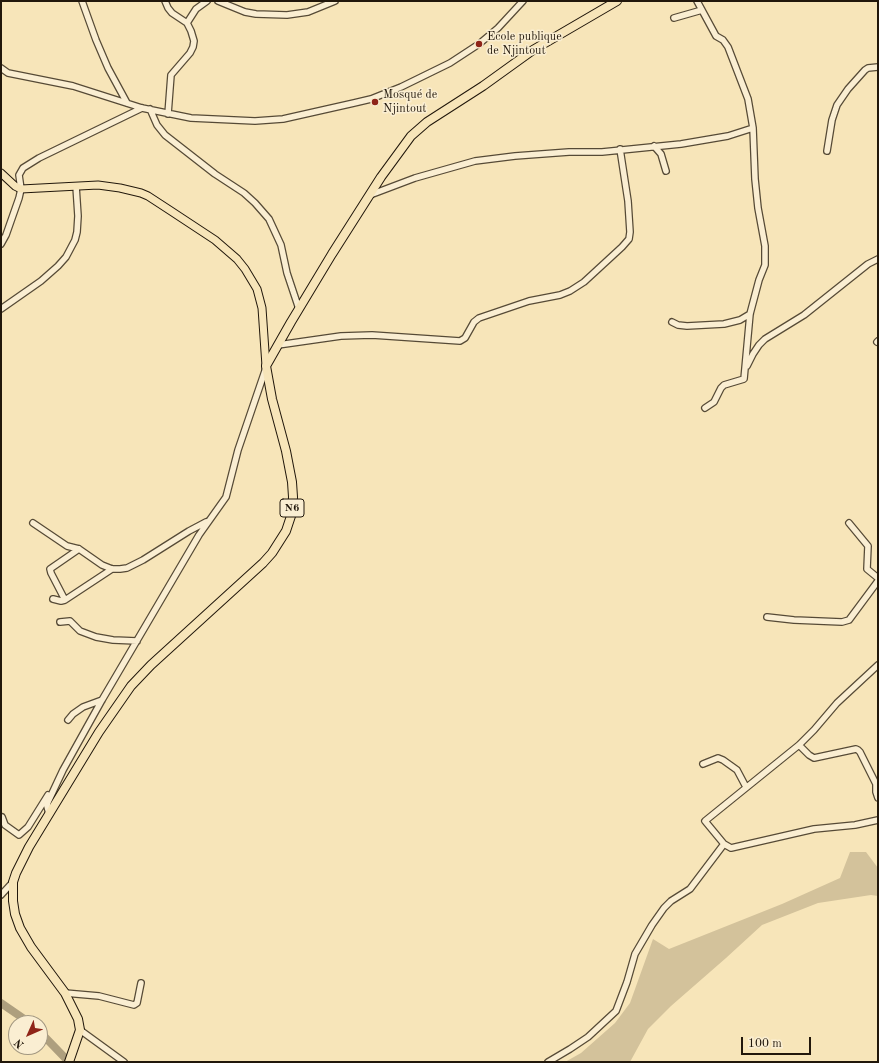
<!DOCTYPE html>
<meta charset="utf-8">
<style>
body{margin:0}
#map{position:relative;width:879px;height:1063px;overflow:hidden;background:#f7e5b9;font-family:"Old Standard TT",serif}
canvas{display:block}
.frame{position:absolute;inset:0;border:2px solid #21170b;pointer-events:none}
.north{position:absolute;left:8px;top:1015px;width:40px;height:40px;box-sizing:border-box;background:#faeed2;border:1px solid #a39882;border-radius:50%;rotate:225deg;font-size:11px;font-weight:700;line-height:16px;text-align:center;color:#21170b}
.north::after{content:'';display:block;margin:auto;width:14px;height:18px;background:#8f2418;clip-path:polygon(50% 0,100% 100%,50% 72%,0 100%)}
.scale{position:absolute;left:741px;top:1037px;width:70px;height:18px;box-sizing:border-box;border:2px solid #21170b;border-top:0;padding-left:5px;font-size:12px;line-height:14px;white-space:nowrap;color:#21170b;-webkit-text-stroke:3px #faeed2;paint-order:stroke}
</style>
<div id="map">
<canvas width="879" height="1063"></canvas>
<div class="frame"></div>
<div class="north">N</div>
<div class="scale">100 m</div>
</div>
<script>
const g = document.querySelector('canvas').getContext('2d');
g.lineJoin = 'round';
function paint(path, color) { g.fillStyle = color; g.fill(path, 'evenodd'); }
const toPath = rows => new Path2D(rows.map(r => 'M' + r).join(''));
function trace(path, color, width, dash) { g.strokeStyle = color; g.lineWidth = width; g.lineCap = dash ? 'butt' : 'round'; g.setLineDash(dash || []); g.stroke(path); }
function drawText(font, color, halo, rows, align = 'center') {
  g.font = font + ' "Old Standard TT",serif'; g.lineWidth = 3; g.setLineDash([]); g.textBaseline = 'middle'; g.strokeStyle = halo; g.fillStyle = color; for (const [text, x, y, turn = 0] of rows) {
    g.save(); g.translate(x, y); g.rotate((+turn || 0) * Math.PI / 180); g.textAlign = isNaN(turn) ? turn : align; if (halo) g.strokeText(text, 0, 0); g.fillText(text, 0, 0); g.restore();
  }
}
const green = toPath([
 [850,852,866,852,878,868,878,896,871,895,818,903,762,925,726,958,671,1006,648,1029,630,1062,565,1062,581,1053,615,1023,630,1003,653,939,669,949,782,904,840,878]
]);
const river = toPath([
 [1,1003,30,1023],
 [40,1032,69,1062]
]);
const minor = toPath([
 [82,1,96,40,108,68,127,103],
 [165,1,168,8,172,13,187,23,191,31,194,41,193,47,190,53,171,75,168,114],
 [218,1,245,12,256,14,287,15,308,12,335,1],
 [674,18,702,10],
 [187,23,196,9,207,1],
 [1,68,8,73,73,86,142,108,191,118,255,121,283,119,354,103,371,99,401,87,450,63,479,44,498,28,523,1],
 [150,109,157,125,165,135,215,174,244,193,255,203,269,219,281,245,287,273,299,309],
 [654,146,661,154,666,171],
 [827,151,832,120,837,105,848,89,865,70,868,68,878,67],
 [370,195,415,178,475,161,515,156,569,152,602,152,681,144,728,136,753,128,748,99,728,47,723,40,716,36,697,1],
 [1,244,6,235,19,198,21,189,19,175,23,168,39,158,142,108],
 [1,309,41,281,58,266,66,257,75,240,77,232,78,216,76,186],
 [672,322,678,325,687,326,724,324,740,320,750,314],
 [877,342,878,341],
 [278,345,341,336,372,335,460,341,465,338,474,322,479,318,529,301,560,295,570,291,584,282,622,247,629,239,630,232,628,201,620,149],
 [747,366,753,354,759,345,765,339,804,315,868,264,878,259],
 [705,408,714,402,721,388,724,385,744,379,750,314,759,280,765,265,765,246,758,208,755,179,753,128],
 [33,523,67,546,79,549,102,565,112,569,120,569,127,568,143,560,189,531,206,522],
 [849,523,868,546,867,569,878,578],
 [53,599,61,601,65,600,112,569],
 [65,600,51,573,50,569,79,549],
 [767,617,794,620,842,622,849,620,878,581],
 [60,622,70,621,80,631,96,637,113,640,137,641],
 [68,720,73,714,83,707,102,700],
 [799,745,809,755,814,758,856,749,858,750,860,752,876,784,876,792,878,798],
 [703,764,718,758,723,760,737,770,746,787],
 [49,814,47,806,48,802,63,770,102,700,199,535,226,497,238,450,266,368],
 [2,817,5,825,19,835,28,827,48,795],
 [724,844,731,848,814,829,855,825,878,820],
 [1,895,13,882],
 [65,993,99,996,134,1005,137,1003,141,983],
 [80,1030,124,1062],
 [548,1062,570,1049,588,1037,616,1011,627,982,635,954,652,925,664,908,671,901,690,889,724,844,705,821,799,745,814,730,837,703,878,665]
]);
const major = toPath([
 [1,173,15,186,21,189,98,185,120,188,141,193,148,196,171,211,215,240,237,259,245,269,257,289,262,308,266,366]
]);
const highway = toPath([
 [69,1062,80,1030,78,1019,65,993,31,947,20,928,15,914,13,901,13,882,16,873,29,847,99,732,131,686,151,665,263,563,272,553,286,531,292,513,293,497,292,482,286,451,272,399,266,366,291,322,332,254,381,177,411,136,427,122,483,86,533,50,617,1]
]);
const markers = [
 [479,44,4,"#8f2418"],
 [375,102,4,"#8f2418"]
];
const shields = [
 [292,508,24]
];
const shieldNames = [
 ["N6",292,508]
];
const poiNames = [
 ["Ecole publique",487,37],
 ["de Njintout",487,51],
 ["Mosqué de",383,95],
 ["Njintout",383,109]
];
paint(green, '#d3c29b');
trace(river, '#ae9f7e', 8);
trace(minor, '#564a36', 8);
trace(major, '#21170b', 9);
trace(highway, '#21170b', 10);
trace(minor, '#faeed2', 5.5);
trace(major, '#f7e5b9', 7);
trace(highway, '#f7e5b9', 8);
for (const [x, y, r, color] of markers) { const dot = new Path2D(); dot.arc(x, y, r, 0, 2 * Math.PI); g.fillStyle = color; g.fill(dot); trace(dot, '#faeed2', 1.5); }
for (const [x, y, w] of shields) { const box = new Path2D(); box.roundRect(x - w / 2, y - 9, w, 18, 3); g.fillStyle = '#faeed2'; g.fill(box); trace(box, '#21170b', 1); }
drawText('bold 11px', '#21170b', null, shieldNames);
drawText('12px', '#21170b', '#faeed2', poiNames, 'left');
</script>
